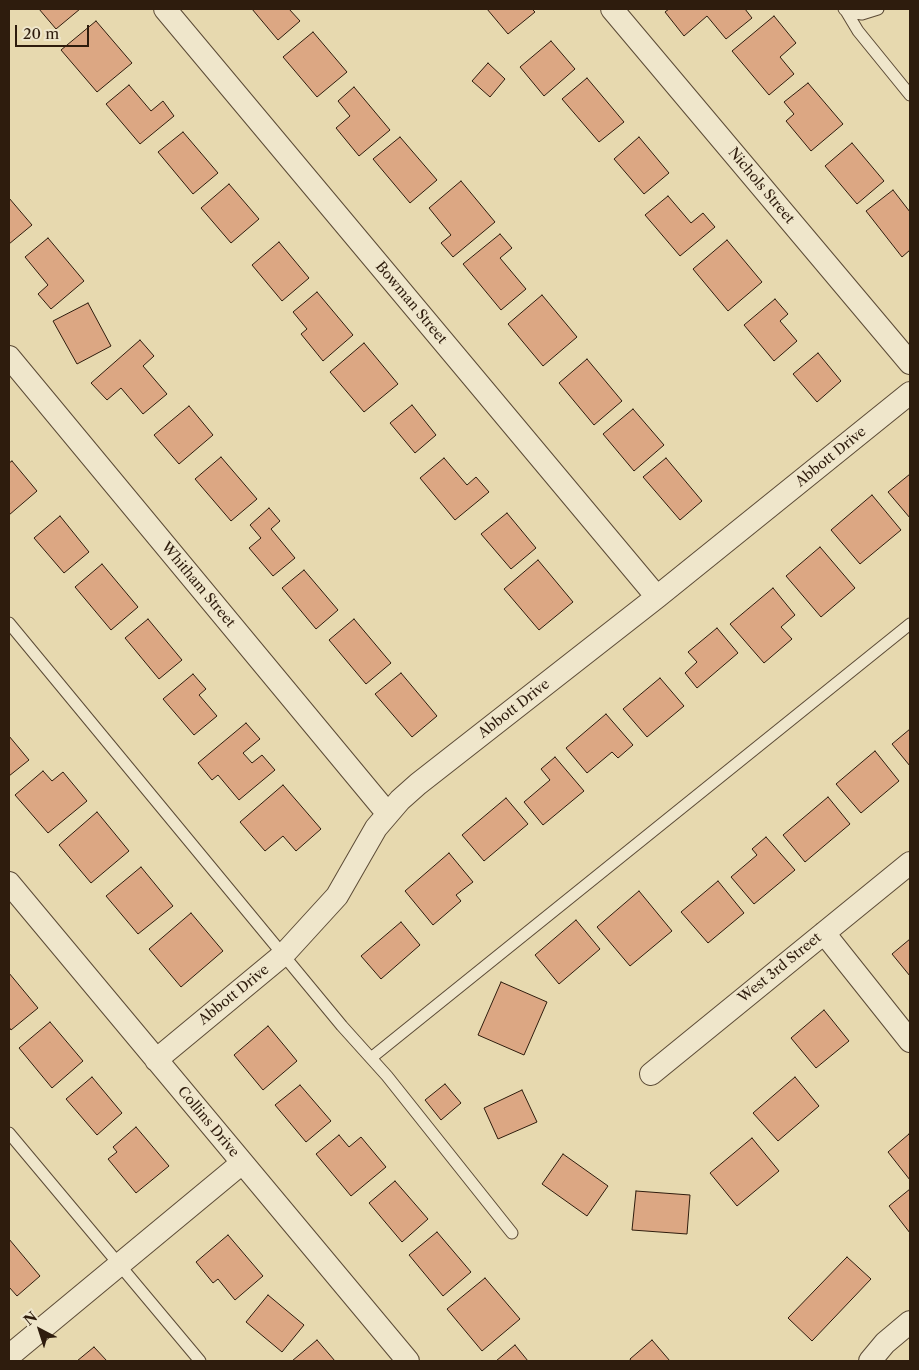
<!DOCTYPE html>
<style>
body{margin:0}
#map{position:relative;width:919px;height:1370px;overflow:hidden;background:#e7d9af;font-family:"Libre Caslon Text",serif}
canvas{display:block}
.frame{position:absolute;inset:0;border:10px solid #2e1c0d;pointer-events:none}
.north{position:absolute;left:15px;top:1305px;width:50px;height:50px;-webkit-text-stroke:4px #efe6cb;paint-order:stroke;rotate:320deg;font-size:14px;font-weight:700;line-height:20px;text-align:center;color:#2e1c0d}
.north::after{content:'';display:block;margin:auto;width:18px;height:22px;background:#2e1c0d;clip-path:polygon(50% 0,100% 100%,50% 72%,0 100%)}
.scale{position:absolute;left:15px;top:25px;width:74px;height:22px;box-sizing:border-box;border:2px solid #2e1c0d;border-top:0;padding-left:6px;font-size:15px;line-height:18px;white-space:nowrap;color:#2e1c0d;-webkit-text-stroke:4px #efe6cb;paint-order:stroke}
</style>
<div id="map">
<canvas width="919" height="1370"></canvas>
<div class="frame"></div>
<div class="north">N</div>
<div class="scale">20 m</div>
</div>
<script>
const g = document.querySelector('canvas').getContext('2d');
g.lineJoin = 'round';
function paint(path, color) { g.fillStyle = color; g.fill(path, 'evenodd'); }
const toPath = rows => new Path2D(rows.map(r => 'M' + r).join(''));
function trace(path, color, width, dash) { g.strokeStyle = color; g.lineWidth = width; g.lineCap = dash ? 'butt' : 'round'; g.setLineDash(dash || []); g.stroke(path); }
function drawText(font, color, halo, rows, align = 'center') {
  g.font = font + ' "Libre Caslon Text",serif'; g.lineWidth = 5; g.setLineDash([]); g.textBaseline = 'middle'; g.strokeStyle = halo; g.fillStyle = color; for (const [text, x, y, turn = 0] of rows) {
    g.save(); g.translate(x, y); g.rotate((+turn || 0) * Math.PI / 180); g.textAlign = isNaN(turn) ? turn : align; if (halo) g.strokeText(text, 0, 0); g.fillText(text, 0, 0); g.restore();
  }
}
const building = toPath([
 [39,9,80,9,56,29,39,9],
 [252,9,289,9,300,21,278,40,252,9],
 [487,9,532,9,535,12,508,34,487,9],
 [669,9,745,9,752,18,726,39,707,16,684,36,665,12,669,9],
 [774,16,796,43,780,57,794,74,769,95,732,51,774,16],
 [96,21,132,63,97,92,61,50,96,21],
 [313,32,347,72,317,97,283,57,313,32],
 [551,41,575,69,544,96,520,67,551,41],
 [488,63,505,79,490,97,472,81,488,63],
 [587,78,624,122,599,142,562,99,587,78],
 [808,83,843,124,811,151,786,121,794,114,784,102,808,83],
 [129,85,151,111,163,101,174,116,140,144,106,104,129,85],
 [354,87,390,130,359,156,336,128,350,116,338,101,354,87],
 [183,132,218,173,193,194,158,152,183,132],
 [400,137,437,180,410,203,373,159,400,137],
 [639,137,669,173,644,194,614,159,639,137],
 [852,143,884,181,857,204,825,166,852,143],
 [461,181,495,222,453,257,441,243,451,235,429,208,461,181],
 [229,184,259,219,231,243,201,208,229,184],
 [893,190,910,212,910,250,902,257,866,211,893,190],
 [668,196,691,223,703,213,715,227,680,256,645,215,668,196],
 [9,198,32,225,9,244,9,198],
 [500,234,512,248,500,258,526,289,501,310,463,264,500,234],
 [48,238,84,281,51,309,38,294,48,285,25,257,48,238],
 [727,240,762,282,728,311,693,269,727,240],
 [279,242,309,278,282,301,252,265,279,242],
 [317,292,353,335,323,361,301,334,307,329,293,312,317,292],
 [542,295,577,337,543,366,508,324,542,295],
 [775,299,788,314,780,321,797,341,774,361,744,325,775,299],
 [88,303,111,346,77,364,53,321,88,303],
 [140,340,154,356,143,366,167,394,143,414,121,388,107,400,91,383,140,340],
 [364,343,398,384,364,412,330,372,364,343],
 [818,353,841,381,817,402,793,374,818,353],
 [587,359,622,401,594,425,559,383,587,359],
 [412,405,436,435,415,453,390,423,412,405],
 [189,406,213,435,179,464,154,435,189,406],
 [633,409,664,445,634,471,603,434,633,409],
 [221,457,257,499,231,521,195,479,221,457],
 [444,458,467,485,476,477,489,492,455,520,420,478,444,458],
 [666,458,702,501,680,520,643,477,666,458],
 [12,461,37,491,9,515,9,463,12,461],
 [910,474,910,518,888,492,910,474],
 [872,495,901,530,860,564,831,530,872,495],
 [269,508,280,521,271,529,295,558,273,576,249,548,261,538,250,525,269,508],
 [507,513,536,548,511,569,481,534,507,513],
 [60,516,89,552,64,573,34,538,60,516],
 [820,547,855,588,821,617,786,576,820,547],
 [538,560,573,602,539,630,504,589,538,560],
 [102,564,138,607,111,630,75,587,102,564],
 [304,570,338,610,316,629,282,588,304,570],
 [773,588,795,615,781,627,792,639,764,663,730,624,773,588],
 [148,619,182,660,159,679,125,638,148,619],
 [354,619,391,663,366,684,329,640,354,619],
 [717,628,738,653,697,688,685,673,697,662,688,652,717,628],
 [401,673,437,716,412,737,375,694,401,673],
 [193,674,206,689,199,695,217,716,194,735,163,699,193,674],
 [660,678,684,706,647,737,623,709,660,678],
 [606,714,633,745,618,758,612,752,587,773,566,748,606,714],
 [246,723,260,739,243,753,252,763,262,755,275,770,239,800,218,775,212,780,198,763,246,723],
 [910,729,910,766,892,744,910,729],
 [9,736,29,760,9,776,9,736],
 [875,751,899,781,861,813,836,784,875,751],
 [555,757,584,791,543,825,524,802,550,780,541,769,555,757],
 [43,771,52,781,63,772,87,801,48,833,15,795,43,771],
 [283,785,321,829,296,851,283,836,265,851,240,822,283,785],
 [828,797,850,824,805,862,783,835,828,797],
 [506,798,528,824,484,861,462,835,506,798],
 [97,812,129,851,91,883,59,845,97,812],
 [766,837,795,870,754,904,731,877,757,855,752,849,766,837],
 [449,853,473,882,456,895,461,901,433,925,405,891,449,853],
 [141,867,173,906,138,934,106,896,141,867],
 [718,881,744,913,708,943,681,912,718,881],
 [639,891,672,931,630,966,597,927,639,891],
 [191,913,223,951,181,987,149,949,191,913],
 [576,920,600,949,559,984,535,955,576,920],
 [401,922,420,945,381,979,361,956,401,922],
 [910,939,910,976,892,954,910,939],
 [9,973,38,1008,11,1030,9,1027,9,973],
 [501,982,547,1002,524,1055,478,1035,501,982],
 [824,1010,849,1041,816,1068,791,1038,824,1010],
 [50,1022,83,1061,52,1088,19,1048,50,1022],
 [268,1026,297,1061,263,1090,234,1055,268,1026],
 [92,1077,122,1113,97,1135,66,1099,92,1077],
 [795,1077,819,1106,778,1141,753,1113,795,1077],
 [445,1084,461,1103,441,1120,425,1100,445,1084],
 [300,1085,331,1121,306,1142,275,1105,300,1085],
 [522,1090,537,1122,498,1139,484,1108,522,1090],
 [136,1127,169,1166,136,1193,108,1159,117,1152,113,1147,136,1127],
 [909,1134,910,1136,910,1180,888,1152,909,1134],
 [339,1135,349,1147,361,1137,386,1167,351,1196,316,1154,339,1135],
 [752,1138,779,1171,737,1206,710,1173,752,1138],
 [563,1154,608,1186,587,1216,542,1184,563,1154],
 [395,1181,428,1219,402,1242,369,1203,395,1181],
 [910,1189,910,1233,889,1206,910,1189],
 [636,1191,690,1195,687,1234,632,1230,636,1191],
 [437,1232,471,1272,443,1296,409,1255,437,1232],
 [228,1235,263,1276,235,1300,218,1279,213,1283,196,1262,228,1235],
 [9,1239,40,1276,17,1296,9,1287,9,1239],
 [847,1257,871,1279,812,1341,788,1318,847,1257],
 [485,1278,520,1319,482,1351,447,1309,485,1278],
 [268,1295,304,1325,282,1352,246,1322,268,1295],
 [317,1340,335,1361,292,1361,317,1340],
 [652,1340,670,1361,631,1361,630,1359,652,1340],
 [515,1345,528,1361,496,1361,515,1345],
 [94,1347,107,1361,77,1361,94,1347]
]);
const lane = toPath([
 [844,9,846,11,862,14,878,9],
 [846,11,858,31,910,95],
 [9,623,342,1026,387,1076,512,1233],
 [371,1058,910,624],
 [9,1133,200,1361]
]);
const street = toPath([
 [165,9,657,597],
 [612,9,910,363],
 [9,357,388,814],
 [9,883,408,1361],
 [824,933,910,1041],
 [156,1060,284,954,337,896,376,828,400,800,418,784,657,597,910,393],
 [651,1074,910,863],
 [9,1356,242,1163],
 [870,1361,885,1343,910,1322]
]);
const streetNames = [
 ["Nichols Street",761,186,50],
 ["Bowman Street",411,303,50],
 ["Abbott Drive",831,457,-39],
 ["Whitham Street",198,585,50],
 ["Abbott Drive",514,709,-38],
 ["West 3rd Street",780,968,-39],
 ["Abbott Drive",234,995,-39],
 ["Collins Drive",208,1122,50]
];
paint(building, '#dca783');
trace(building, '#2e1c0d', 1);
trace(lane, '#5c4b36', 13);
trace(street, '#5c4b36', 24);
trace(lane, '#efe6cb', 11);
trace(street, '#efe6cb', 22);
drawText('14px', '#2e1c0d', '#efe6cb', streetNames);
</script>
